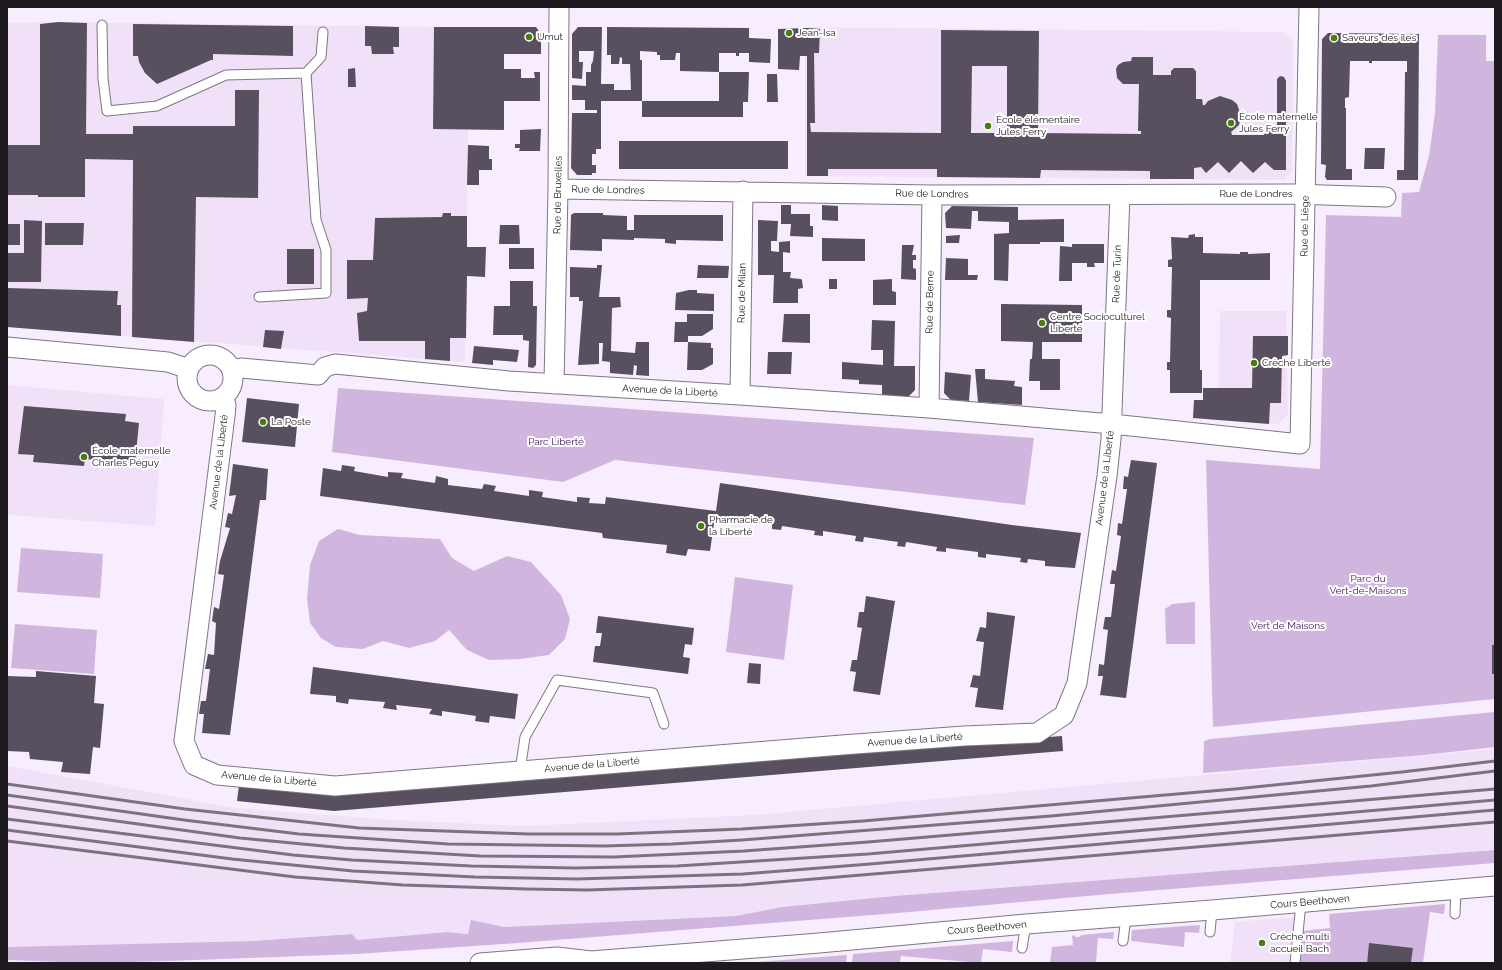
<!DOCTYPE html>
<meta charset="utf-8">
<style>
body{margin:0}
#map{position:relative;width:1502px;height:970px;overflow:hidden;background:#f8edfe;font-family:Raleway,sans-serif}
canvas{display:block}
.frame{position:absolute;inset:0;border:8px solid #1e1a20;pointer-events:none}
</style>
<div id="map">
<canvas width="1502" height="970"></canvas>
<div class="frame"></div>
</div>
<script>
const g = document.querySelector('canvas').getContext('2d');
g.lineJoin = 'round';
function paint(path, color) { g.fillStyle = color; g.fill(path, 'evenodd'); }
const toPath = rows => new Path2D(rows.map(r => 'M' + r).join(''));
function trace(path, color, width, dash) { g.strokeStyle = color; g.lineWidth = width; g.lineCap = dash ? 'butt' : 'round'; g.setLineDash(dash || []); g.stroke(path); }
function drawText(font, color, halo, rows, align = 'center') {
  g.font = font + ' Raleway,sans-serif'; g.lineWidth = 4; g.setLineDash([]); g.textBaseline = 'middle'; g.strokeStyle = halo; g.fillStyle = color; for (const [text, x, y, turn = 0] of rows) {
    g.save(); g.translate(x, y); g.rotate((+turn || 0) * Math.PI / 180); g.textAlign = isNaN(turn) ? turn : align; if (halo) g.strokeText(text, 0, 0); g.fillText(text, 0, 0); g.restore();
  }
}
const built = toPath([
 [58,22,434,27,433,129,468,129,465,362,7,327,7,23],
 [805,27,1283,32,1293,42,1292,171,1284,180,805,176],
 [1220,311,1286,311,1288,415,1278,424,1203,419,1219,389],
 [7,385,164,399,155,526,7,515],
 [1495,749,1495,850,894,896,782,907,736,916,504,927,472,921,468,934,447,932,357,940,352,934,252,941,7,947,7,766,236,808,393,820,525,826,754,815],
 [1295,917,1290,963,1230,963,1235,922]
]);
const green = toPath([
 [1438,35,1486,35,1486,61,1495,61,1495,699,1213,727,1206,460,1320,469,1326,215,1401,217,1402,193,1419,192,1429,156,1435,113],
 [338,388,1034,438,1025,505,615,460,563,482,332,452],
 [338,529,360,535,440,539,452,558,474,571,507,556,531,562,561,595,570,619,565,639,549,655,520,659,489,660,467,650,449,630,435,641,409,648,383,641,363,649,336,647,321,638,310,623,307,599,310,565,319,541],
 [21,548,103,554,100,598,17,592],
 [735,577,793,585,784,660,726,652],
 [1195,602,1195,644,1166,644,1165,609,1172,604],
 [15,624,97,630,94,674,11,668],
 [1495,712,1495,747,1424,755,1203,773,1204,741,1211,739],
 [1495,850,1495,863,1110,894,898,913,518,943,357,954,169,961,86,963,7,960,7,947,252,941,352,934,357,940,447,932,468,934,471,920,504,927,736,916,782,907,894,896],
 [1445,904,1444,914,1430,912,1423,963,1411,963,1413,949,1369,944,1367,963,1299,963,1302,931,1330,928,1329,914],
 [1200,925,1199,933,1185,932,1184,947,1131,941,1132,930],
 [1114,932,1113,939,1098,938,1096,963,1050,963,1052,947,1073,945,1072,936,1075,935,1075,937,1080,937,1081,935],
 [1013,941,1012,952,983,949,981,963,901,956,900,963,885,962,885,963,852,963,853,954],
 [847,955,846,963,743,963,744,963]
]);
const building = toPath([
 [58,22,87,23,86,134,133,134,133,126,235,126,235,90,259,90,258,198,196,197,194,342,132,337,133,160,85,159,85,197,38,197,38,195,7,195,7,145,40,145,40,24],
 [133,24,293,26,293,56,213,54,213,60,211,60,157,84,145,73,139,62,138,56,133,56],
 [365,26,399,27,399,47,393,47,394,54,372,54,371,46,365,46],
 [434,27,536,27,541,34,541,54,504,54,504,69,521,69,521,78,535,78,534,72,540,72,540,101,504,101,504,130,433,129],
 [578,27,602,27,601,84,614,84,614,90,631,90,630,64,622,64,622,58,620,57,619,64,611,64,611,55,607,55,607,27,749,28,749,38,771,39,770,63,749,62,749,53,739,53,739,56,736,56,736,53,719,53,719,72,680,71,680,53,676,53,675,60,660,60,660,55,657,55,657,52,640,51,640,60,642,60,642,101,601,101,601,149,596,149,596,154,592,154,592,165,596,165,596,173,592,173,592,175,577,175,571,168,572,113,597,113,597,110,585,110,585,100,572,100,572,85,586,86,586,72,591,72,591,65,593,61,594,51,579,51,579,62,583,62,582,79,572,78,572,34],
 [807,28,820,29,819,53,814,53,815,123,810,123,811,132,941,133,941,30,1039,31,1038,133,1141,134,1141,131,1138,131,1139,84,1123,84,1117,78,1116,69,1118,65,1123,62,1131,61,1132,57,1153,57,1153,75,1171,75,1171,71,1174,68,1193,68,1196,71,1196,99,1202,99,1203,105,1205,105,1208,101,1220,96,1232,100,1237,104,1241,116,1239,125,1231,132,1232,135,1264,135,1267,129,1270,126,1277,126,1277,79,1280,76,1284,77,1286,81,1286,170,1274,170,1265,162,1253,173,1241,161,1229,173,1218,162,1206,173,1201,167,1194,168,1194,179,1150,179,1150,171,1041,170,1040,178,937,177,937,169,828,169,828,176,807,176,807,56,800,56,799,70,778,69,778,29],
 [972,66,1007,66,1007,133,971,133],
 [1328,33,1419,34,1418,180,1397,180,1397,170,1404,170,1405,72,1407,72,1407,61,1372,61,1372,63,1369,63,1369,61,1350,61,1349,97,1345,98,1345,108,1346,108,1346,169,1352,169,1352,180,1327,180,1325,177,1326,165,1321,164,1322,39],
 [355,68,356,87,348,87,348,69],
 [719,72,749,72,748,102,743,102,743,117,642,117,642,101,719,101],
 [767,74,777,74,778,102,767,102],
 [541,129,540,151,519,151,520,148,515,148,515,144,520,144,520,130],
 [619,141,788,141,788,169,619,169],
 [468,145,489,146,489,159,492,159,492,170,479,170,479,185,467,185],
 [1365,148,1385,148,1384,169,1364,169],
 [781,205,791,205,791,214,810,214,810,226,813,226,813,237,790,236,791,224,781,224],
 [822,205,838,206,838,221,822,220],
 [952,206,1018,207,1018,220,1064,219,1064,242,1040,242,1040,244,1009,244,1008,281,994,280,994,234,1009,233,1009,222,978,221,978,211,972,211,971,229,946,228,945,213],
 [443,213,451,213,451,216,467,216,467,247,486,247,485,277,467,276,466,338,450,338,450,361,425,359,425,341,359,341,357,313,367,311,368,298,347,299,347,260,373,260,375,218,442,217],
 [574,213,603,213,603,215,627,216,627,230,634,230,634,215,723,215,723,241,676,240,676,244,665,243,665,239,634,238,634,240,602,239,602,251,570,250,571,215],
 [24,220,42,221,41,282,7,282,7,253,24,253],
 [758,220,778,221,777,241,771,241,771,251,779,252,779,242,790,241,790,253,783,252,783,272,791,272,790,278,801,279,802,280,803,288,798,289,798,303,773,303,774,275,758,275],
 [45,223,84,223,83,245,45,245],
 [7,224,20,224,20,245,7,245],
 [500,225,519,225,520,244,499,244],
 [1195,234,1195,237,1203,237,1203,253,1240,254,1240,252,1248,252,1248,254,1270,253,1270,280,1200,280,1200,370,1202,370,1202,393,1170,393,1170,370,1167,370,1167,362,1170,362,1171,318,1167,317,1167,310,1171,310,1172,267,1168,267,1168,260,1172,259,1171,237,1188,238,1189,235],
 [960,235,959,243,946,243,946,236],
 [822,238,865,239,865,261,822,261],
 [1072,244,1104,244,1104,263,1094,263,1095,267,1087,267,1087,263,1072,263,1072,281,1059,281,1060,246,1072,247],
 [902,245,914,245,912,255,916,255,916,260,913,260,913,268,916,269,916,280,901,279],
 [509,248,534,248,534,269,509,269],
 [287,249,314,249,314,284,287,284],
 [946,258,968,259,968,275,978,275,977,280,945,280],
 [597,265,602,265,599,297,620,297,621,307,612,308,611,351,635,353,636,342,649,342,649,376,636,375,637,366,634,365,633,375,610,373,610,362,602,361,603,343,599,343,599,364,578,365,583,301,579,301,579,297,570,297,570,267,597,268],
 [698,265,729,266,728,278,697,278],
 [829,279,837,279,837,289,829,289],
 [892,279,892,291,896,292,896,305,873,305,873,280],
 [510,281,533,281,533,306,537,306,536,365,533,368,528,367,529,341,523,340,523,335,493,335,494,306,510,306],
 [7,288,118,291,117,305,121,305,121,336,7,327],
 [689,290,697,290,697,293,714,294,714,311,675,310,676,293],
 [1001,304,1082,305,1082,342,1042,342,1042,359,1060,359,1060,390,1040,390,1040,381,1029,381,1030,359,1032,359,1033,342,1001,341],
 [687,314,713,314,713,329,702,336,688,336,688,342,674,342,675,322,687,322],
 [784,314,810,314,810,343,782,342],
 [872,320,895,321,894,366,915,366,915,390,908,397,882,395,882,385,859,384,859,380,842,379,842,362,883,365,883,350,871,350],
 [265,330,284,331,281,349,263,347],
 [1253,336,1288,336,1288,355,1282,356,1281,403,1270,403,1269,424,1193,418,1194,400,1203,400,1203,388,1252,388],
 [688,342,711,343,711,348,713,348,713,364,702,370,687,370],
 [474,346,519,350,517,362,493,360,493,365,472,363],
 [768,352,792,352,791,374,767,374],
 [975,369,985,369,985,379,1015,381,1014,386,1022,387,1022,405,978,402],
 [945,372,971,375,969,401,951,400,944,393],
 [247,398,299,404,295,447,242,442],
 [24,406,126,414,125,421,139,423,135,463,85,459,84,466,33,462,34,455,18,454],
 [1131,460,1157,463,1126,698,1100,695,1103,676,1098,676,1099,664,1104,665,1108,630,1103,629,1105,617,1111,617,1115,584,1110,584,1112,570,1116,571,1121,536,1117,535,1118,523,1122,524,1127,489,1123,489,1124,476,1128,477],
 [233,464,268,469,266,500,260,500,230,735,202,733,204,714,199,714,201,701,206,701,210,669,205,669,208,654,214,655,216,623,212,621,214,607,219,609,224,575,218,574,220,561,230,528,225,527,228,513,232,514,236,495,229,496],
 [342,465,355,467,354,471,388,477,388,472,403,473,401,478,435,483,436,476,448,479,448,485,482,489,484,484,496,486,494,491,529,496,529,490,543,492,542,497,577,502,577,497,590,498,589,503,605,504,606,497,716,511,720,483,1012,525,1081,533,1075,568,1045,566,1045,561,1028,559,1027,563,1020,562,1021,558,986,554,986,558,978,557,978,552,946,548,946,552,936,551,937,547,906,542,905,547,897,546,898,542,864,537,863,542,855,541,856,536,823,531,823,536,814,535,815,531,782,526,781,530,772,529,772,525,740,520,739,524,731,523,732,520,715,517,710,551,688,549,686,556,666,553,667,545,603,538,602,533,320,496,323,468,341,471],
 [866,596,895,601,880,695,853,691,856,672,850,671,852,660,857,660,862,628,857,627,859,612,864,612],
 [987,612,1015,616,1003,710,975,707,978,688,970,687,973,675,980,676,984,642,976,641,980,627,986,628],
 [598,616,694,628,692,645,685,644,683,657,690,658,688,674,593,662,595,646,600,646,602,633,596,633],
 [1492,645,1495,645,1495,674,1492,674],
 [749,663,761,664,760,684,747,683],
 [313,667,518,694,515,719,490,716,489,723,475,721,476,716,442,711,442,716,429,714,432,709,396,705,397,710,383,708,385,702,349,699,348,704,336,702,336,696,310,694],
 [36,671,96,676,94,703,104,704,100,748,93,747,90,774,61,772,63,762,30,759,29,752,7,751,7,676,36,677],
 [1062,736,1063,751,334,811,237,801,239,785,336,794],
 [1369,943,1413,948,1411,963,1367,963]
]);
const lane = toPath([
 [102,25,103,79,107,111,157,106,226,75,306,73,321,57,323,32],
 [259,297,326,293,326,250,316,220,306,73],
 [520,771,525,737,557,680,653,693,664,724],
 [1455,914,1456,890],
 [1210,932,1212,910],
 [1123,941,1126,917],
 [1022,948,1026,924],
 [1295,963,1301,903]
]);
const street = toPath([
 [558,189,932,195,1293,194,1386,197],
 [7,347,168,362,189,369],
 '187 378a23 23 0 1 1 46 0a23 23 0 1 1-46 0Z',
 [232,370,241,368,318,375,325,367,335,364,509,381,740,395,929,408,1112,424,1300,444,1309,7],
 [554,384,558,189,559,7],
 [740,395,743,191],
 [223,397,226,405,225,416,184,741,194,765,217,775,335,786,842,745,964,736,1037,733,1064,715,1077,683,1107,476,1111,439,1120,195],
 [929,408,932,195],
 [480,963,557,957,591,961,819,943,1026,924,1212,910,1495,886]
]);
const rail = toPath([
 [7,784,185,809,359,828,528,834,617,834,742,829,863,821,1235,789,1402,772,1495,761],
 [7,795,184,820,299,834,448,844,604,846,672,844,742,840,1051,816,1371,786,1495,771],
 [7,806,240,838,344,848,480,856,614,857,744,851,868,842,1495,789],
 [7,819,293,855,352,860,471,866,575,868,677,866,868,854,1495,800],
 [7,830,232,859,353,871,475,877,577,879,743,874,870,864,1495,810],
 [7,841,295,877,403,885,527,889,587,890,742,885,1495,822]
]);
const markers = [
 [789,33,4,"#4a7d0f"],
 [529,37,4,"#4a7d0f"],
 [1334,38,4,"#4a7d0f"],
 [1231,123,4,"#4a7d0f"],
 [988,126,4,"#4a7d0f"],
 [1042,323,4,"#4a7d0f"],
 [1254,363,4,"#4a7d0f"],
 [263,422,4,"#4a7d0f"],
 [84,457,4,"#4a7d0f"],
 [701,526,4,"#4a7d0f"],
 [1262,943,4,"#4a7d0f"]
];
const poiNames = [
 ["Jean-Isa",797,33],
 ["Umut",537,37],
 ["Saveurs des îles",1342,38],
 ["École maternelle",1239,117],
 ["Jules Ferry",1239,129],
 ["École élémentaire",996,120],
 ["Jules Ferry",996,132],
 ["Centre Socioculturel",1050,317],
 ["Liberté",1050,329],
 ["Crèche Liberté",1262,363],
 ["La Poste",271,422],
 ["École maternelle",92,451],
 ["Charles Péguy",92,463],
 ["Pharmacie de",709,520],
 ["la Liberté",709,532],
 ["Crèche multi",1270,937],
 ["accueil Bach",1270,949]
];
const streetNames = [
 ["Rue de Londres",608,190,1],
 ["Rue de Londres",932,194,1],
 ["Rue de Londres",1256,194],
 ["Rue de Bruxelles",558,195,-89],
 ["Rue de Liège",1305,226,-89],
 ["Rue de Turin",1117,274,-88],
 ["Rue de Milan",742,293,-89],
 ["Rue de Berne",930,302,-89],
 ["Avenue de la Liberté",670,391,3],
 ["Avenue de la Liberté",219,462,-83],
 ["Avenue de la Liberté",1105,478,-83],
 ["Avenue de la Liberté",915,740,-4],
 ["Avenue de la Liberté",592,765,-5],
 ["Avenue de la Liberté",269,779,5],
 ["Cours Beethoven",1310,902,-5],
 ["Cours Beethoven",987,928,-5]
];
const parkNames = [
 ["Parc Liberté",556,442],
 ["Parc du",1368,579],
 ["Vert-de-Maisons",1368,591],
 ["Vert de Maisons",1288,626]
];
paint(built, '#f0e1f9');
paint(green, '#d0b6df');
paint(building, '#58505e');
trace(lane, '#7f7684', 11);
trace(street, '#7f7684', 21);
trace(lane, '#fff', 9);
trace(street, '#fff', 19);
trace(rail, '#7b747f', 3);
for (const [x, y, r, color] of markers) { const dot = new Path2D(); dot.arc(x, y, r, 0, 2 * Math.PI); g.fillStyle = color; g.fill(dot); trace(dot, '#fff', 1.5); }
drawText('10px', '#1e1a20', '#fff', poiNames, 'left');
drawText('10px', '#1e1a20', '#fff', streetNames);
drawText('10px', '#44135a', '#fff', parkNames);
</script>
